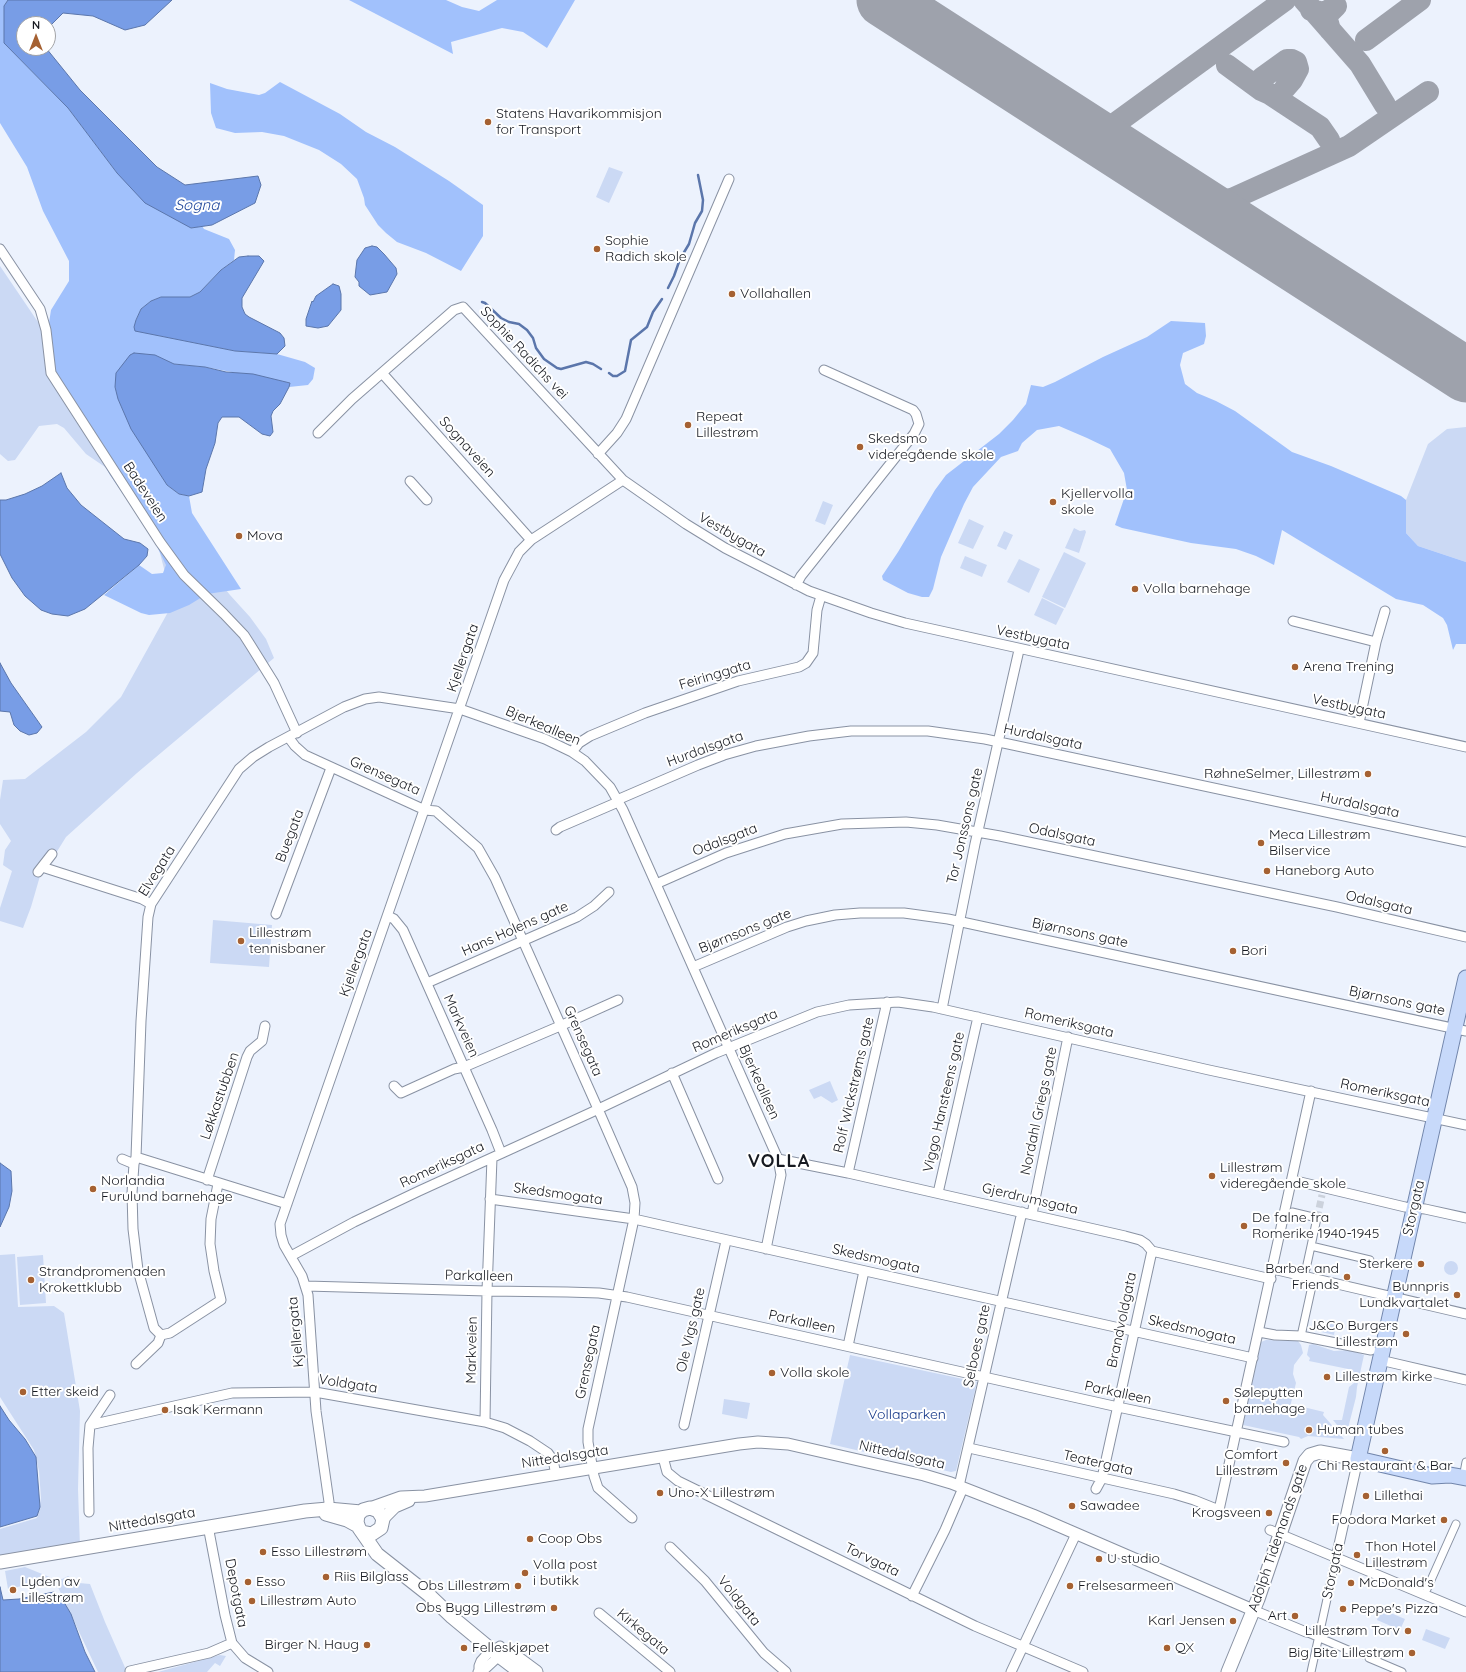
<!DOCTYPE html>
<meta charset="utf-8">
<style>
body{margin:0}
#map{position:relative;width:1466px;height:1672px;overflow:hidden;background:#ecf2fd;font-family:Quicksand,sans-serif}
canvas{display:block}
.north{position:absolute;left:16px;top:16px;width:40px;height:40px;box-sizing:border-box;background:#fff;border:1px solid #a2a3a6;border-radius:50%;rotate:0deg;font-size:11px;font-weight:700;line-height:16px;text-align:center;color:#171a21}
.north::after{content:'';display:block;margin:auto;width:14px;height:18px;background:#a56132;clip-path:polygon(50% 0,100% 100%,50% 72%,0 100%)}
</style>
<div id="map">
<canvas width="1466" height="1672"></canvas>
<div class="north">N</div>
</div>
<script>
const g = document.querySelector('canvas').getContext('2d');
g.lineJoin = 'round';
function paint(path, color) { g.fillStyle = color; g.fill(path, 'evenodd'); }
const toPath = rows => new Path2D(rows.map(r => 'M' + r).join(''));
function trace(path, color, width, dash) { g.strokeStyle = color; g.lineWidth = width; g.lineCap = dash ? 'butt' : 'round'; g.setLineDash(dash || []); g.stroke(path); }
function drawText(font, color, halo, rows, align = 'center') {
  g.font = font + ' Quicksand,sans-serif'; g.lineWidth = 4; g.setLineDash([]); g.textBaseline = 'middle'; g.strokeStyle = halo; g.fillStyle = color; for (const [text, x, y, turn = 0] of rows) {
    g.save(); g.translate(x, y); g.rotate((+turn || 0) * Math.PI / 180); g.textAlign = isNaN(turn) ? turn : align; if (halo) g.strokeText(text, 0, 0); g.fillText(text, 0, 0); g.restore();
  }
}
const green = toPath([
 [609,167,623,172,609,203,596,197],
 [0,266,181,533,230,595,250,617,266,639,274,658,137,773,66,837,43,874,40,876,31,907,23,928,0,921,0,908,12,871,3,865,5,850,11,841,0,824,0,800,3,780,25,779,86,732,121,697,173,603,157,542,105,467,86,454,64,428,57,424,39,426,15,460,8,461,0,454],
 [1466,427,1466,562,1418,546,1406,533,1406,500,1428,444,1447,429],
 [823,501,833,505,825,525,815,521],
 [969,519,984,526,973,549,958,543],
 [1074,528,1080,531,1085,530,1086,532,1079,553,1065,548],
 [1004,531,1013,535,1006,550,997,546],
 [1064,552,1086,563,1065,608,1042,597],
 [965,556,987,565,982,577,960,568],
 [1019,559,1040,569,1029,593,1007,582],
 [1042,598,1064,609,1056,625,1034,615],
 [213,920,272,925,269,967,210,963],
 [830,1081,838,1100,832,1103,821,1096,814,1099,809,1090],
 [15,1254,18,1307,54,1306,64,1313,80,1411,78,1489,80,1547,0,1556,0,1529,37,1518,41,1498,39,1471,34,1450,0,1397,0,1255],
 [43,1255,46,1303,20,1305,17,1257],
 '1444 1268a7 7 0 1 1 14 0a7 7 0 1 1-14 0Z',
 [1315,1320,1336,1324,1334,1335,1313,1330],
 [1266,1340,1298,1341,1301,1345,1303,1353,1294,1365,1293,1374,1296,1383,1290,1407,1294,1409,1295,1405,1324,1412,1323,1415,1344,1439,1308,1436,1301,1439,1299,1437,1243,1425,1261,1342],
 [1313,1344,1334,1351,1350,1350,1364,1355,1357,1387,1356,1397,1346,1436,1333,1420,1342,1420,1349,1387,1354,1383,1356,1379,1353,1370,1309,1361,1310,1358,1307,1355,1309,1345],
 [850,1355,977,1382,956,1471,951,1472,830,1444],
 [724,1399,750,1403,747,1419,722,1414],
 [25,1567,52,1578,62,1579,68,1576,79,1583,90,1584,105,1622,127,1672,98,1672,56,1583,36,1583,8,1589,5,1571],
 [1381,1609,1405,1619,1400,1630,1377,1620],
 [1426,1629,1450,1638,1445,1649,1422,1640],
 [220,1655,226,1656,220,1666,215,1663,207,1672,158,1672]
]);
const forest = toPath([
 [0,0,8,0,4,6,4,43,68,108,117,173,191,228,202,226,204,229,229,239,235,250,234,260,221,270,200,292,190,297,161,297,151,301,141,309,136,320,160,336,183,340,235,351,277,354,305,362,315,368,313,379,308,385,289,387,290,383,205,367,173,364,165,360,115,387,123,410,167,485,179,494,189,496,192,513,241,589,207,594,189,605,170,613,149,615,141,613,104,595,139,565,152,574,163,573,166,565,142,516,125,497,110,475,52,366,48,329,51,310,69,281,69,261,43,211,27,167,0,123],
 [349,0,446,0,462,7,479,11,497,0,575,0,547,48,523,32,502,28,451,42,453,54],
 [280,82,340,114,366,132,395,147,449,181,483,205,483,236,461,271,426,253,397,242,386,233,378,225,365,205,364,198,357,179,341,164,319,150,284,136,262,132,235,133,216,128,211,113,210,83,227,89,259,95,265,93],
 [1171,321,1205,323,1206,336,1204,344,1183,353,1180,365,1185,384,1197,393,1216,401,1235,411,1292,452,1331,466,1401,496,1406,500,1406,533,1418,546,1466,562,1466,644,1456,644,1453,650,1447,625,1443,618,1423,605,1396,599,1282,530,1274,565,1256,556,1236,549,1191,543,1122,528,1115,525,1127,490,1124,473,1110,449,1087,438,1059,426,1037,430,1022,443,1018,451,1001,457,973,487,964,504,941,557,933,589,929,597,922,597,908,593,883,580,882,576,898,552,935,490,946,475,999,434,1013,420,1026,404,1031,385,1043,387,1055,382,1103,357,1147,337]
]);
const water = toPath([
 [8,0,172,0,145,25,125,30,93,16,63,13,48,28,48,24,24,24,24,48,46,48,80,90,157,167,185,185,258,176,261,185,255,203,212,225,191,228,145,203,117,173,68,108,4,43,4,6,8,0],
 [372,246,377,247,384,254,396,268,397,274,387,292,370,295,359,286,359,282,355,277,356,268,357,260,365,248,372,246],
 [248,256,259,256,264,261,242,298,242,307,245,314,249,317,280,333,284,338,285,346,277,354,235,351,135,331,134,327,136,320,141,309,151,301,161,297,190,297,200,292,221,270,239,257,248,256],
 [333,284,339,286,341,294,341,310,328,326,318,328,306,326,306,319,312,301,313,302,316,296,333,284],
 [134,353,155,355,174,364,205,367,226,372,253,374,290,383,289,387,280,404,273,411,271,416,273,432,270,436,262,434,239,417,222,417,218,423,215,443,206,469,202,492,189,496,179,494,167,485,131,429,118,399,115,387,116,373,130,355,134,353],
 [61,473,67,488,81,505,124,539,140,543,148,549,147,556,139,565,85,609,68,616,52,614,41,610,25,596,12,578,0,554,0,500,6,500,25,494,42,486,61,473],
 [0,663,11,683,42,727,37,733,29,735,20,731,14,725,10,712,0,711,0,663],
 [0,1163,11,1171,12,1191,9,1207,0,1227,0,1163],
 [0,1406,9,1420,25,1439,36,1457,40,1507,37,1516,0,1527,0,1406],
 [0,1587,3,1600,19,1599,54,1592,61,1597,71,1614,85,1652,95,1672,0,1672,0,1587]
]);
const stream = toPath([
 [668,288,674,276,680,259,689,244,695,223,702,211,703,200,698,175],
 [482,302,485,303,501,318,509,322,519,324,527,330,533,338,536,348,544,359,557,368,561,369,586,362,593,364,601,369],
 [609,373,613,376,617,376,625,371,631,340,647,327,653,312,662,299]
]);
const taxiway = toPath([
 [1304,0,1360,64,1385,105],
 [1311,10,1324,13,1336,6,1326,16,1330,30],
 [1366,40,1420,0],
 [1227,65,1261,90,1270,94,1320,127,1329,140],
 [1262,78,1287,60,1292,60,1296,62,1298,69,1292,80,1285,88],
 [1116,123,1112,134,1114,143,1124,155],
 [1083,128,1098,133,1107,131,1116,123,1285,0],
 [1234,198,1349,146,1428,92],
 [1194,200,1208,205,1234,198,1226,207,1227,216,1235,226]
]);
const runway = toPath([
 [884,0,1466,375]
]);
const pedestrianTunnel = toPath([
 [1317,1218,1322,1195],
 [1348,1650,1369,1658]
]);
const pedestrian = toPath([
 [1292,1212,1317,1218,1311,1246,1370,1260],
 [1306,1269,1311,1246],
 [1301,1336,1312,1286],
 [1463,1478,1466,1462],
 [1427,1589,1456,1524],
 [1306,1632,1348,1650],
 [1369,1658,1402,1672],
 [1311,1672,1336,1558]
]);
const minor = toPath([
 [0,249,40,309,46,330,51,373,160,542,184,575,224,614,244,635,251,646,274,683,297,733],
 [382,373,531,540],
 [318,433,352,399,454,310,463,307,623,480,686,524,725,548,809,591,871,613,905,623,1466,747],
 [598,454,617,433,626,419,729,179],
 [410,481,427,500],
 [796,585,801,576,914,434,919,424,916,414,913,410,824,370],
 [1293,621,1376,642],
 [1359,723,1376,642,1385,611],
 [289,738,295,746,305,755,425,810,436,811,478,848,495,878,598,1109,632,1187,635,1203,634,1219,588,1429,588,1442,594,1476,598,1488,632,1518],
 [572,752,579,743,590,736,645,713,738,681,799,667,806,663,813,653,817,610,821,596],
 [617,800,698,765,724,755,756,746,809,736,851,731,928,731,985,739,1466,842],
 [556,830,560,827,618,802],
 [42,867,142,899,151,904],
 [38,872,52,854],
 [656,884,726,853,785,834,842,824,906,822,937,825,1000,836,1337,907,1466,937],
 [276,914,331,768],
 [388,916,394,919,403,930,492,1130,501,1153],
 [693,967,787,927,806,921,835,915,860,913,904,913,948,919,1466,1031],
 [427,983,577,917,594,906,609,892],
 [942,1009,975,844,1019,650],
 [672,1073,718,1179],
 [394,1086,401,1093,454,1069,464,1067,560,1026,618,1000],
 [136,1157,134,1164,132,1193,133,1229,138,1270,154,1328,161,1335,170,1333,221,1300,214,1271,210,1244,211,1219,218,1184],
 [122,1159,134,1164],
 [778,1159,848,1173,1125,1236,1140,1240,1146,1244,1152,1251,1271,1279],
 [848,1173,887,1002],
 [207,1180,247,1057,250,1051,262,1041,265,1026],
 [1292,1180,1405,1207,1425,1209,1466,1218],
 [938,1193,978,1017],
 [490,1199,634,1219,1253,1358],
 [287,1204,136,1157,141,1021,148,917,151,904,239,769,253,757,269,747,344,707,365,699,379,697,460,709,545,739,572,752,585,761,610,787,623,810,656,884,778,1159,781,1175,766,1249],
 [1032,1214,1068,1037],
 [291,1256,354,1222,419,1191,590,1113,716,1053,817,1012,849,1005,898,1002,933,1007,1209,1070,1466,1125],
 [1273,1269,1466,1314],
 [306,1286,487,1291,567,1292,599,1293,627,1297,1118,1407,1284,1442],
 [1259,1332,1275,1335,1301,1336,1371,1350],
 [848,1346,864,1271],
 [1380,1360,1466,1380],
 [136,1364,158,1343,161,1335],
 [485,1422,487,1291,492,1158],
 [90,1425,232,1393,315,1392,485,1422,505,1428,530,1441,548,1453,553,1460,556,1475],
 [684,1425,726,1241],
 [969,1448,1174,1494,1194,1500,1219,1510,1311,1091],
 [663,1457,667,1472,678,1481,975,1626,1083,1672],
 [959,1486,1022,1212],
 [1096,1489,1102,1478,1152,1251],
 [89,1512,88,1448,90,1425,110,1395],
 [327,1515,329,1502,316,1411,308,1295,302,1276,284,1245,281,1235,280,1224,504,580,519,552,531,540,623,480],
 [208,1526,225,1615,232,1643,245,1658,268,1672],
 [1270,1530,1466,1612],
 [670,1547,705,1581,764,1653,786,1672],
 [1336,1558,1358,1459],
 [912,1596,945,1530,963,1488],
 [1253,1610,1306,1632],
 [599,1613,670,1672],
 [130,1671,209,1653,232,1643],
 [479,1671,479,1666,481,1661,491,1650,495,1648],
 [478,1672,485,1669,499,1656,500,1646],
 [1011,1672,1076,1534]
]);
const tertiary = toPath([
 [370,1508,401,1497,425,1496,739,1444,758,1442,788,1444,924,1475,951,1483,1033,1515,1253,1610],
 [383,1519,395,1507,409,1501]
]);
const secondary = toPath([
 [326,1514,347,1520,358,1526],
 [362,1532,372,1534,381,1528,383,1519,378,1511,370,1508,363,1510,358,1515,357,1522,359,1528,377,1554,429,1595,452,1617,499,1656,520,1672],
 [0,1562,305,1511,328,1509,361,1512],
 [513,1655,536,1672],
 [1228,1672,1258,1599,1305,1461,1310,1455,1320,1452,1358,1459]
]);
const primary = toPath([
 [1466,978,1358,1459,1432,1476,1450,1475,1466,1478]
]);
const markers = [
 [488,122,4,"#a56132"],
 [597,249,4,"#a56132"],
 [732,294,4,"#a56132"],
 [688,425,4,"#a56132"],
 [860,447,4,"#a56132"],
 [1053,502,4,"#a56132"],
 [239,536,4,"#a56132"],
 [1135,589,4,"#a56132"],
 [1295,667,4,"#a56132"],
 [1368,774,4,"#a56132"],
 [1261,843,4,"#a56132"],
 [1267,871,4,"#a56132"],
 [241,941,4,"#a56132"],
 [1233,951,4,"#a56132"],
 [1212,1176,4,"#a56132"],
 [93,1189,4,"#a56132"],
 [1244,1226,4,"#a56132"],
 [1421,1264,4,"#a56132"],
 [1347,1277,4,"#a56132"],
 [31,1280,4,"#a56132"],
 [1457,1295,4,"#a56132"],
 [1406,1334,4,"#a56132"],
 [772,1373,4,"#a56132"],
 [1327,1377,4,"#a56132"],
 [23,1392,4,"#a56132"],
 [1226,1401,4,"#a56132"],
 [165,1410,4,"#a56132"],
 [1309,1430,4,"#a56132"],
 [1385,1451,4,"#a56132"],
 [1286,1463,4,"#a56132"],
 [660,1493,4,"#a56132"],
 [1366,1496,4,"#a56132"],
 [1072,1506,4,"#a56132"],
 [1269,1513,4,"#a56132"],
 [1444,1520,4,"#a56132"],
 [530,1539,4,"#a56132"],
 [263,1552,4,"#a56132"],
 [1357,1555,4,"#a56132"],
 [1099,1559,4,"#a56132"],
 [525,1573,4,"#a56132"],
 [326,1577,4,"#a56132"],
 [248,1582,4,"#a56132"],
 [1351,1583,4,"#a56132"],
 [518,1586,4,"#a56132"],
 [1070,1586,4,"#a56132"],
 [13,1590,4,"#a56132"],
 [252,1601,4,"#a56132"],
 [554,1608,4,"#a56132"],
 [1343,1609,4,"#a56132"],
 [1295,1616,4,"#a56132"],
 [1233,1621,4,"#a56132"],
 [1408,1631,4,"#a56132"],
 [367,1645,4,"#a56132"],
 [464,1648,4,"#a56132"],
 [1167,1648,4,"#a56132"],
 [1412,1653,4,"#a56132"]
];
const poiNames = [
 ["Statens Havarikommisjon",496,114],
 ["for Transport",496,130],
 ["Sophie",605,241],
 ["Radich skole",605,257],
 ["Vollahallen",740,294],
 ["Repeat",696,417],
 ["Lillestrøm",696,433],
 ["Skedsmo",868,439],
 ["videregående skole",868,455],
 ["Kjellervolla",1061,494],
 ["skole",1061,510],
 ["Mova",247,536],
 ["Volla barnehage",1143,589],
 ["Arena Trening",1303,667],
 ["RøhneSelmer, Lillestrøm",1360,774,"right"],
 ["Meca Lillestrøm",1269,835],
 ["Bilservice",1269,851],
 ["Haneborg Auto",1275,871],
 ["Lillestrøm",249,933],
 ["tennisbaner",249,949],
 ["Bori",1241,951],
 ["Lillestrøm",1220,1168],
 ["videregående skole",1220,1184],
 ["Norlandia",101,1181],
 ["Furulund barnehage",101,1197],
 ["De falne fra",1252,1218],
 ["Romerike 1940-1945",1252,1234],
 ["Sterkere",1413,1264,"right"],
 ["Barber and",1339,1269,"right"],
 ["Friends",1339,1285,"right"],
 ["Strandpromenaden",39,1272],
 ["Krokettklubb",39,1288],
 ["Bunnpris",1449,1287,"right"],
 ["Lundkvartalet",1449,1303,"right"],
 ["J&Co Burgers",1398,1326,"right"],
 ["Lillestrøm",1398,1342,"right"],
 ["Volla skole",780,1373],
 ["Lillestrøm kirke",1335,1377],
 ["Etter skeid",31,1392],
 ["Sølepytten",1234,1393],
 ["barnehage",1234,1409],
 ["Isak Kermann",173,1410],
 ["Human tubes",1317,1430],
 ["Comfort",1278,1455,"right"],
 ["Lillestrøm",1278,1471,"right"],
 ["Chi Restaurant & Bar",1385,1466,"center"],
 ["Uno-X Lillestrøm",668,1493],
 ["Lillethai",1374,1496],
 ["Sawadee",1080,1506],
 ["Krogsveen",1261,1513,"right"],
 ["Foodora Market",1436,1520,"right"],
 ["Coop Obs",538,1539],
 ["Thon Hotel",1365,1547],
 ["Lillestrøm",1365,1563],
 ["Esso Lillestrøm",271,1552],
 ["U studio",1107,1559],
 ["Volla post",533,1565],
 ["i butikk",533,1581],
 ["Riis Bilglass",334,1577],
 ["Lyden av",21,1582],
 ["Lillestrøm",21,1598],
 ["Esso",256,1582],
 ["McDonald's",1359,1583],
 ["Obs Lillestrøm",510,1586,"right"],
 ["Frelsesarmeen",1078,1586],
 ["Lillestrøm Auto",260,1601],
 ["Obs Bygg Lillestrøm",546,1608,"right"],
 ["Peppe's Pizza",1351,1609],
 ["Art",1287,1616,"right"],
 ["Karl Jensen",1225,1621,"right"],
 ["Lillestrøm Torv",1400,1631,"right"],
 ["Birger N. Haug",359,1645,"right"],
 ["Felleskjøpet",472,1648],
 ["QX",1175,1648],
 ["Big Bite Lillestrøm",1404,1653,"right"]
];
const streetNames = [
 ["Sophie Radichs vei",524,353,47],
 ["Sognaveien",467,447,48],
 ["Badeveien",145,492,57],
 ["Vestbygata",732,535,30],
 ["Vestbygata",1033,638,12],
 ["Kjellergata",463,658,-71],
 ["Feiringgata",715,675,-17],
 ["Vestbygata",1349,707,12],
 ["Bjerkealleen",543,726,23],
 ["Hurdalsgata",1043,737,12],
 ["Hurdalsgata",705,749,-20],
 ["Grensegata",385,776,24],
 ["Hurdalsgata",1360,805,12],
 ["Tor Jonssons gate",965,826,-77],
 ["Odalsgata",1062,835,12],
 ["Buegata",290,836,-69],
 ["Odalsgata",725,840,-21],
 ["Elvegata",157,871,-58],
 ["Odalsgata",1379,903,13],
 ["Hans Holens gate",515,929,-24],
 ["Bjørnsons gate",745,931,-22],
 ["Bjørnsons gate",1080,933,12],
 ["Kjellergata",356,963,-70],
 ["Bjørnsons gate",1397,1001,12],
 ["Romeriksgata",1069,1023,13],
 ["Markveien",461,1026,66],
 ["Romeriksgata",735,1031,-23],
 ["Grensegata",583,1041,66],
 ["Bjerkealleen",759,1082,66],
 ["Rolf Wickstrøms gate",854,1085,-77],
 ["Romeriksgata",1385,1093,12],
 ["Løkkastubben",220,1096,-71],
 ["Viggo Hansteens gate",944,1102,-77],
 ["Nordahl Griegs gate",1039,1111,-78],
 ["Romeriksgata",442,1165,-25],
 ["Skedsmogata",558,1194,8],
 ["Gjerdrumsgata",1030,1199,13],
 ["Storgata",1414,1208,-77],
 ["Skedsmogata",876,1259,13],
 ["Parkalleen",479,1276,1],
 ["Brandvoldgata",1122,1320,-78],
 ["Parkalleen",802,1322,12],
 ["Ole Vigs gate",691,1330,-77],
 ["Skedsmogata",1192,1330,13],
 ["Kjellergata",296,1332,-95],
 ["Selboes gate",977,1346,-78],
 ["Markveien",472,1350,-89],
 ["Grensegata",588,1362,-78],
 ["Voldgata",348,1384,9],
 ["Parkalleen",1118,1393,12],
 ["Nittedalsgata",902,1455,13],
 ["Nittedalsgata",565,1457,-9],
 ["Teatergata",1098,1463,13],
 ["Nittedalsgata",152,1520,-10],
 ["Adolph Tidemands gate",1278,1538,-71],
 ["Torvgata",872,1560,26],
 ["Storgata",1333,1571,-78],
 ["Depotgata",236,1593,79],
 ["Voldgata",739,1601,51],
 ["Kirkegata",643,1632,40]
];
const parkNames = [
 ["Vollaparken",907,1415]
];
const waterNames = [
 ["Sogna",197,205]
];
const districtNames = [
 ["VOLLA",779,1162]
];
paint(green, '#cbd9f4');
paint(forest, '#a1c1fc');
paint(water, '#789de6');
trace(water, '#5b76ab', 1);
trace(stream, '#5b76ab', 2.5);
trace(taxiway, '#9ea2ac', 22);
trace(runway, '#9ea2ac', 55);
trace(pedestrianTunnel, '#ccd2dc', 7, [7, 3.5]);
trace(pedestrian, '#8992a3', 9);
trace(minor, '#8992a3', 11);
trace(tertiary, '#8992a3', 13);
trace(secondary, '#8992a3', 15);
trace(primary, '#7185ab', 17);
trace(pedestrian, '#fff', 7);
trace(minor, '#fff', 9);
trace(tertiary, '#fff', 11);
trace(secondary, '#fff', 13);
trace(primary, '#c7d9fa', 15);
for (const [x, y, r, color] of markers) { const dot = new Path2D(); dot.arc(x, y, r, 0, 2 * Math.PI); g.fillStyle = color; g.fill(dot); trace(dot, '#fff', 1.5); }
drawText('14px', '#171a21', '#fff', poiNames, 'left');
drawText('14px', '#171a21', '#fff', streetNames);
drawText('14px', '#0e3285', '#fff', parkNames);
drawText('italic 15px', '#20479b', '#fff', waterNames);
g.letterSpacing = '1px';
drawText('bold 18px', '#171a21', '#fff', districtNames);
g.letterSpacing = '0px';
</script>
